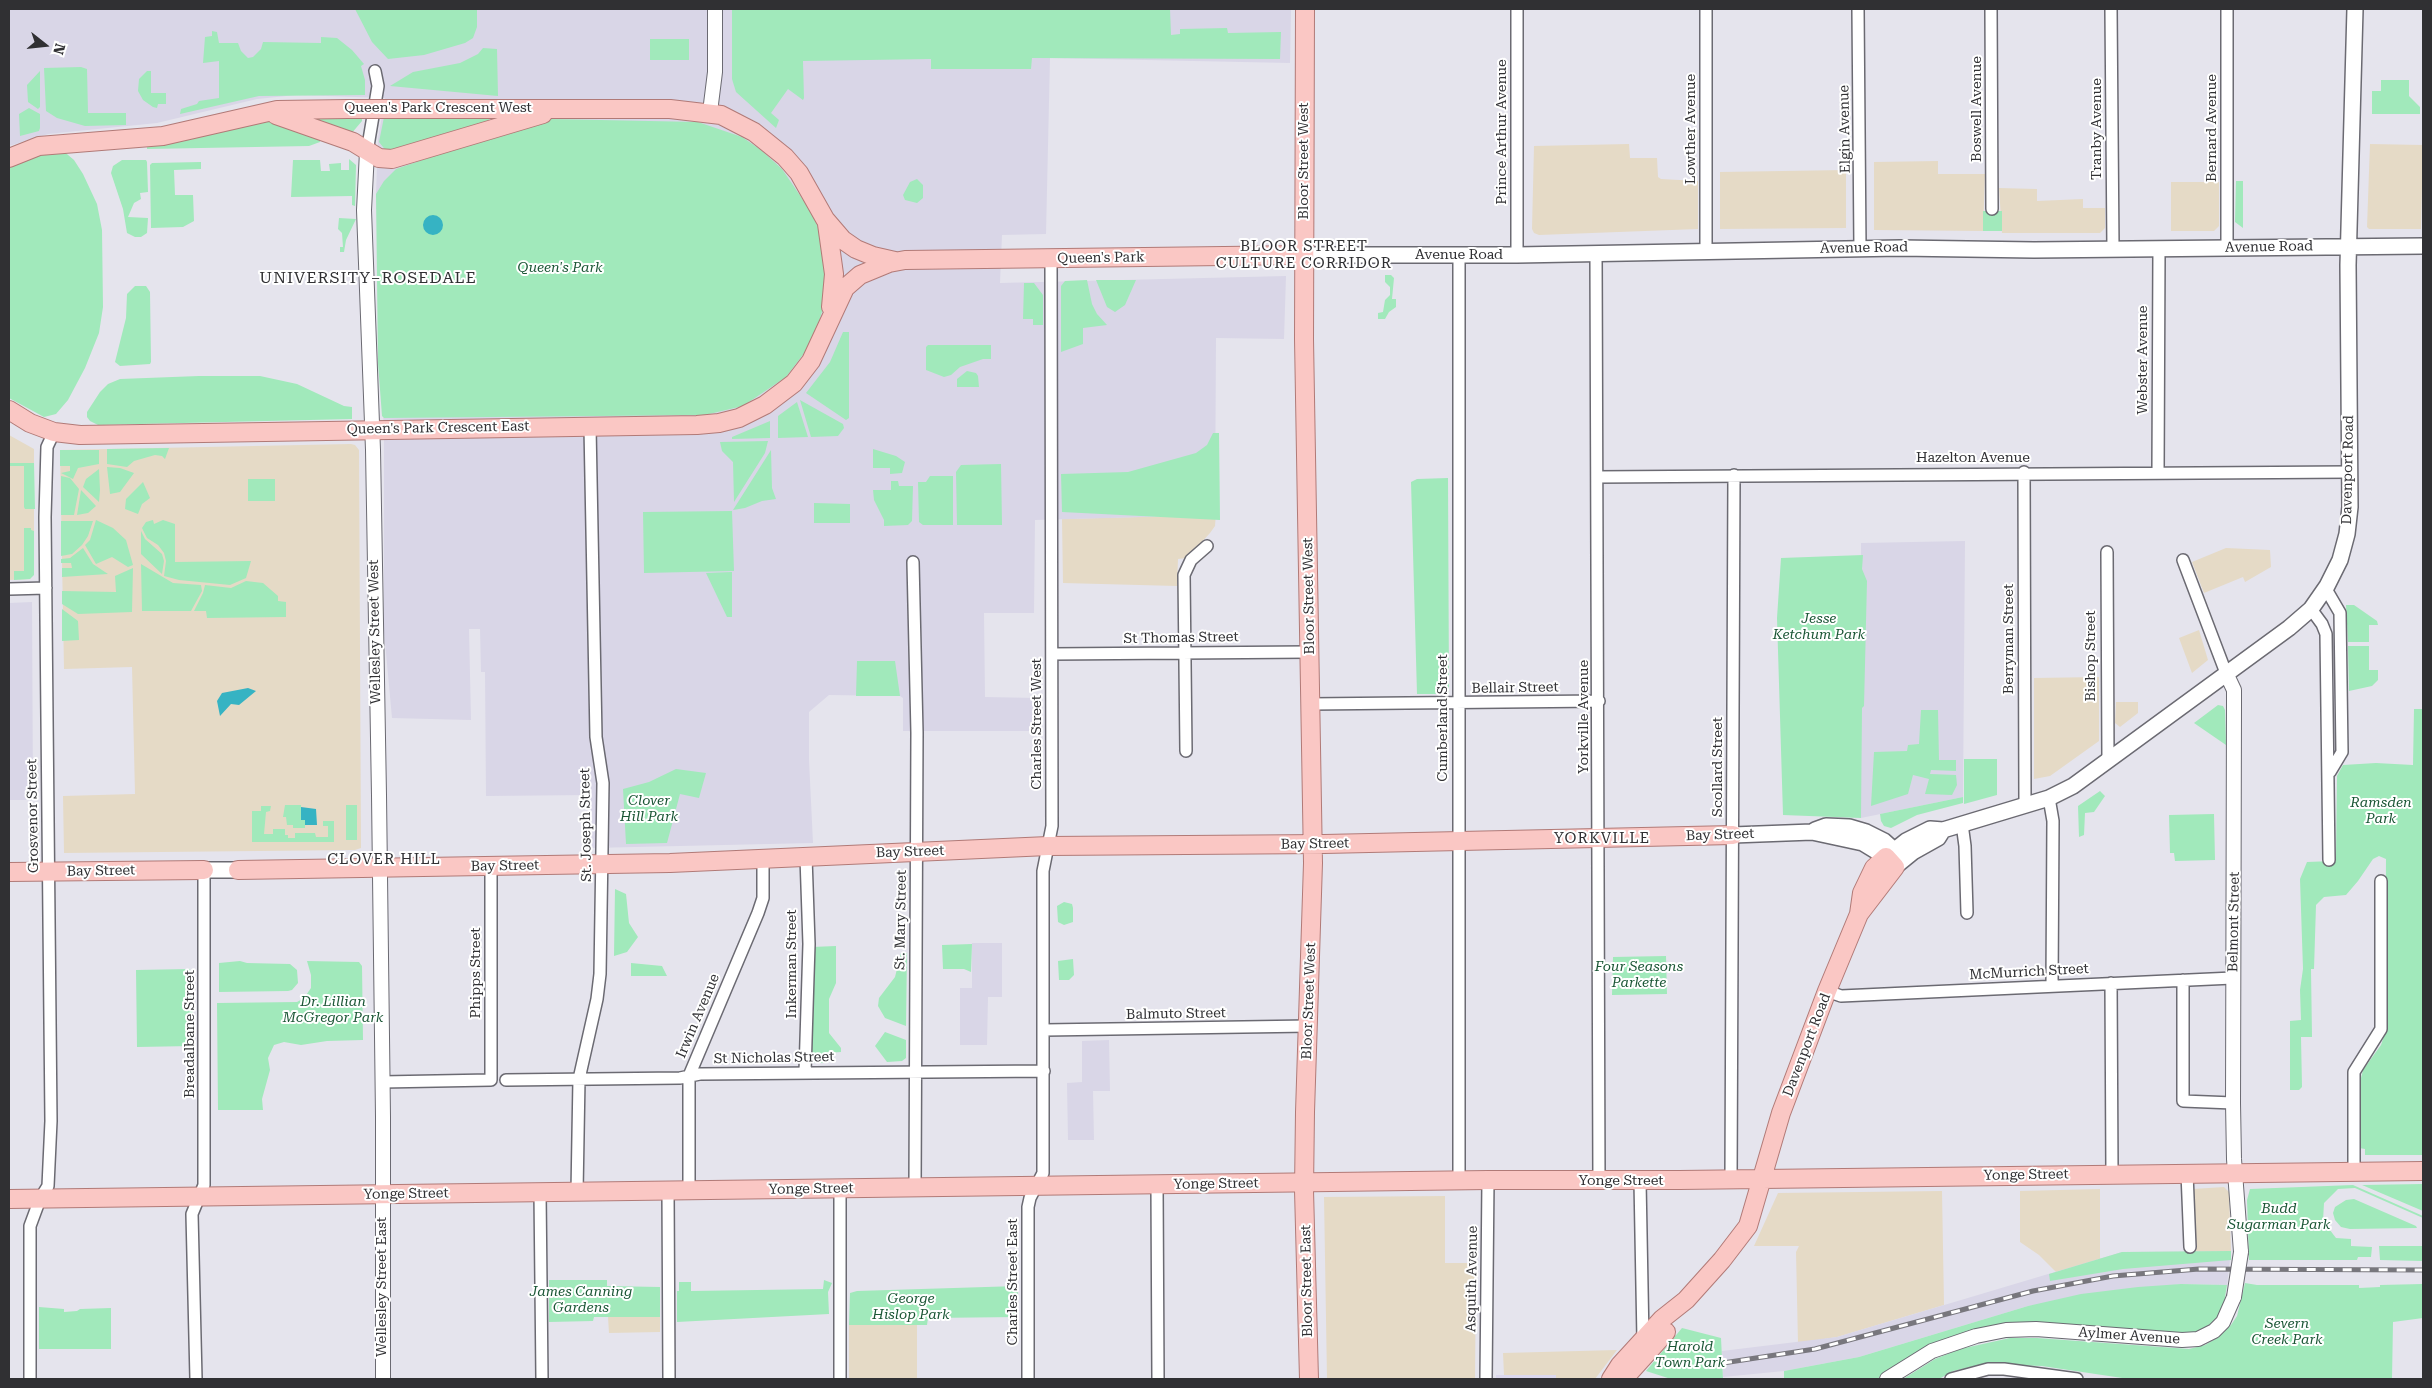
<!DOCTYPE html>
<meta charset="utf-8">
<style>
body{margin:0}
#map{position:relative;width:2432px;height:1388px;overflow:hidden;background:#e5e4ed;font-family:"Roboto Serif",serif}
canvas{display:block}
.frame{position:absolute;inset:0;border:10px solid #303033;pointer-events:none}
.north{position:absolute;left:20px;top:20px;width:50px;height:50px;-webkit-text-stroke:4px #fff;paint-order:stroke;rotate:106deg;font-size:14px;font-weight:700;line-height:20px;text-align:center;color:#303033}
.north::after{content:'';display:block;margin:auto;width:18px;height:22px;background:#303033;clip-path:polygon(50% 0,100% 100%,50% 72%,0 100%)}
</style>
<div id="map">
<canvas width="2432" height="1388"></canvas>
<div class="frame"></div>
<div class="north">N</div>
</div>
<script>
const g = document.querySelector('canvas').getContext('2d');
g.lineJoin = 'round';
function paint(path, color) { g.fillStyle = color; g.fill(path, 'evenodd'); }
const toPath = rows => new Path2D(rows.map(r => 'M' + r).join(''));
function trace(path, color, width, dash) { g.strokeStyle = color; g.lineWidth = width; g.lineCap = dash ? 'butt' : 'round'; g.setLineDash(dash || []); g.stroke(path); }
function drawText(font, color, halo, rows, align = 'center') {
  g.font = font + ' "Roboto Serif",serif'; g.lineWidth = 4; g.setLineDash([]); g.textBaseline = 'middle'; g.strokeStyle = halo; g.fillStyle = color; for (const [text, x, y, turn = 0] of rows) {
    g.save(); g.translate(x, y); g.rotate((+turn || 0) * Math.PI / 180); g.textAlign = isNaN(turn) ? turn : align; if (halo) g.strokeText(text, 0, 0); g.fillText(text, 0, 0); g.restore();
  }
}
const commercial = toPath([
 [1629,144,1630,158,1657,158,1658,177,1661,179,1698,181,1698,229,1539,235,1534,233,1532,229,1534,146],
 [2370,144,2423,145,2421,229,2369,229,2367,227],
 [1938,161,1938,174,1985,174,1983,231,1874,230,1874,162],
 [1846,170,1846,228,1720,229,1720,172],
 [2171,182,2219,182,2219,226,2214,231,2171,231],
 [1999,188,2037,189,2037,201,2083,199,2083,208,2105,208,2105,228,2100,233,2002,233],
 [9,435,34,449,34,573,30,579,9,580],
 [351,444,355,445,359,450,361,848,355,850,64,853,63,796,135,794,132,667,64,669,60,450],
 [1216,513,1215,526,1210,533,1187,558,1178,559,1177,586,1063,583,1062,519,1215,515],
 [2226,548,2270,550,2271,567,2245,582,2243,577,2204,593,2192,562],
 [2199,630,2208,660,2192,673,2179,638],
 [2099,677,2099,741,2050,776,2034,779,2034,678],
 [2116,702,2138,702,2138,713,2120,727,2115,723],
 [2224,1187,2229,1192,2231,1251,2194,1252,2193,1189],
 [2100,1189,2100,1259,2056,1272,2039,1255,2020,1242,2020,1191],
 [1942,1191,1944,1305,1837,1337,1798,1343,1796,1252,1799,1246,1754,1246,1778,1193],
 [1445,1196,1445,1263,1476,1263,1475,1379,1327,1379,1324,1197],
 [608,1317,660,1317,660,1332,609,1333],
 [849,1325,917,1325,917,1379,849,1379],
 [1617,1350,1595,1379,1556,1379,1556,1375,1504,1375,1503,1353]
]);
const industrial = toPath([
 [1496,1375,1556,1375,1556,1379,1496,1379]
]);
const built = toPath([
 [9,9,1291,9,1290,63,1050,58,1046,234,1002,235,1000,283,1286,276,1284,339,1216,338,1215,515,1035,520,1034,613,984,613,985,697,1037,698,1036,731,903,731,903,698,900,696,829,695,809,712,809,760,813,843,591,848,590,795,486,796,485,672,481,672,480,629,469,629,471,720,392,718,384,631,384,438,376,194,378,139,385,98,296,95,257,99,157,123,48,134,9,146],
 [1965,541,1963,797,1861,818,1861,543],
 [32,602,33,800,9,800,9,603],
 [972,943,1002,943,1002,997,988,997,987,1045,960,1045,960,988,972,988],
 [1109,1040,1110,1091,1093,1091,1094,1140,1068,1140,1067,1083,1082,1082,1082,1041],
 [2231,1251,2227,1285,2181,1284,2028,1306,1859,1357,1784,1371,1723,1377,1722,1351,1837,1337,2122,1252]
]);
const green = toPath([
 [355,9,477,9,477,27,473,38,465,43,424,55,388,59,372,42],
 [732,9,1170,9,1171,35,1180,34,1180,29,1227,28,1228,33,1281,32,1280,59,1032,58,1031,69,931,69,931,59,803,61,804,98,803,100,788,89,771,113,779,120,776,128,736,92,732,79],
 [212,31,217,32,219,43,238,43,241,51,248,58,253,57,261,49,263,42,321,43,321,37,337,38,352,50,364,64,361,66,365,80,365,95,259,96,180,114,181,109,197,104,199,101,219,98,219,61,203,63,205,37,212,36],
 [650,39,689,39,689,60,650,60],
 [483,48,497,49,498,96,390,86,413,72,460,63,478,54],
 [81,67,87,69,88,113,126,113,126,125,85,126,57,118,46,111,44,68],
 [40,71,40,107,38,109,28,102,27,85],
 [147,71,151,71,151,93,166,93,166,104,158,104,157,108,153,107,143,100,138,91,139,79],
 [2381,80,2409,80,2409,96,2420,107,2420,114,2372,114,2372,91,2381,91],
 [29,108,40,114,40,128,39,131,20,136,19,114],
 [304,117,362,117,362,121,351,134],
 [384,117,489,119,489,122,387,152,379,142],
 [551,119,698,122,742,137,761,150,782,169,814,216,824,246,826,260,823,308,817,329,805,352,786,377,743,406,705,415,384,418,382,416,378,363,376,194,384,181,396,169,533,122],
 [262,121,271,121,320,140,320,142,309,146,147,149,147,146],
 [61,149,74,160,83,174,97,204,102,230,103,307,99,333,85,368,68,400,56,414,44,417,9,398,9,164],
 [349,159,356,165,355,206,352,205,352,196,291,197,293,160,320,160,321,171,330,171,329,164,341,163,341,170,349,170],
 [122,160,146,160,147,162,148,192,140,193,141,199,134,203,128,217,148,218,147,233,141,237,135,237,127,233,123,209,111,173,113,166],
 [201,162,201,169,174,170,175,195,193,195,194,221,183,227,151,228,150,165,152,163],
 [917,179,923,185,923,198,917,203,905,200,903,195,910,182],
 [2236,181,2243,181,2243,228,2235,222],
 [1983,211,2002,211,2002,231,1983,231],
 [339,218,356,219,346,240,344,252,340,252,340,247,343,247,342,233,338,229],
 [1385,275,1391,275,1394,278,1392,299,1396,299,1396,307,1389,312,1385,319,1378,319,1378,313,1383,312,1385,300,1390,295,1390,287,1385,282],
 [1087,280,1092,304,1097,314,1107,325,1083,328,1083,344,1061,352,1061,286,1065,281],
 [1096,280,1136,280,1125,305,1115,312,1107,307],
 [1024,283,1034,283,1043,295,1043,325,1033,325,1033,319,1023,319],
 [135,286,146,286,150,292,151,362,150,364,120,366,115,362,126,318,127,294],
 [843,332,849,332,849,418,846,420,806,393,830,362],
 [928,345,991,345,991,359,983,359,960,367,951,375,944,377,926,370,926,347],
 [967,371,976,373,978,376,979,387,957,387,957,379],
 [199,376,260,376,297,384,344,406,352,407,352,419,98,425,90,421,87,417,87,412,100,392,108,384,120,379],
 [800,400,843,424,844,428,838,436,811,437],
 [797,402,808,437,778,438,778,416],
 [770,421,770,438,732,439,732,437],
 [1213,433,1219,433,1220,520,1062,512,1061,474,1128,472,1196,453,1207,445],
 [768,441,765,453,734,502,733,462,722,451,720,442],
 [169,448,165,459,162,456,155,455,134,461,127,467,107,464,107,449],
 [873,449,896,456,905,462,902,473,890,474,890,468,873,468],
 [60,450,99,450,99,464,78,468,73,479,61,473,70,471,70,466,60,466],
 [771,450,772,488,776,499,762,501,745,508,733,510],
 [9,463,34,463,35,509,25,509,24,507,24,466,9,466],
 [1001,464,1002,525,957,525,956,472,961,465],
 [107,467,120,468,134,473,120,492,110,494],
 [99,469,100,490,99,502,83,487,86,479],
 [61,476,70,478,79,489,74,515,61,515],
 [930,476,953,476,953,525,923,525,919,522,918,482,926,482],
 [1448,478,1449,694,1417,694,1411,482,1417,479],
 [248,479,275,479,275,501,248,501],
 [891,481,898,481,899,486,913,486,912,521,908,525,884,526,884,520,874,500,873,490,891,490],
 [143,482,150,498,142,504,138,514,125,509,126,499],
 [81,490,96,506,88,513,77,515],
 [814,503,850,504,850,523,814,523],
 [732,511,734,571,644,573,643,512],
 [96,520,113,528,126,540,133,565,128,567,112,557,96,564,85,545,90,540],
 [153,520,154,524,163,520,175,524,175,562,251,561,246,578,230,585,179,580,164,576,166,561,164,553,158,545,147,538,142,528,146,522],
 [61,521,93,521,88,536,82,545,72,554,61,556],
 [24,528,31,528,31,530,34,531,34,575,30,579,14,580,14,571,24,571],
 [141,531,145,539,162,554,164,561,162,574,141,554],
 [83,548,93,564,108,574,62,577,62,568,72,568,71,563,61,563,61,559,70,558],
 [1863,555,1862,569,1867,581,1864,706,1862,708,1861,818,1783,815,1777,618,1781,558],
 [141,564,173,583,201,585,202,591,191,611,142,611],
 [133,568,132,612,78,614,62,604,62,591,116,592,115,576],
 [732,572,732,617,727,617,706,573],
 [246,581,263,583,278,596,278,601,286,602,286,617,207,618,206,611,194,611,203,593,205,585,231,588],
 [2346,605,2354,605,2377,621,2378,625,2369,625,2369,642,2348,642],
 [62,609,78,621,79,640,62,641],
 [2348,646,2369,646,2369,670,2378,670,2378,680,2372,686,2349,691],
 [857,661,895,661,900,696,856,696],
 [2218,705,2223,706,2225,710,2226,745,2194,723],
 [2414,709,2423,709,2423,1155,2365,1155,2365,1149,2359,1148,2358,1090,2363,1070,2381,1045,2385,1033,2386,859,2379,856,2373,859,2358,881,2346,895,2324,897,2316,905,2314,969,2311,969,2312,1037,2301,1037,2302,1087,2299,1090,2290,1090,2290,1021,2301,1020,2300,990,2303,969,2300,879,2307,862,2333,861,2336,858,2337,776,2343,765,2376,763,2413,765],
 [1921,710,1938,710,1939,760,1956,760,1956,771,1931,770,1930,774,1956,775,1957,785,1952,795,1925,794,1929,779,1913,775,1908,794,1871,806,1874,752,1907,751,1908,745,1919,744],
 [1964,759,1997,759,1997,795,1964,804],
 [676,769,706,773,699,798,680,794,667,843,626,844,623,789,649,782],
 [2100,791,2105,796,2094,812,2085,813,2084,835,2079,837,2078,806],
 [1963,797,1963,803,1917,815,1891,828,1884,826,1881,821,1880,814],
 [285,805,301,805,301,820,305,820,305,828,293,828,293,825,287,825,286,817,283,817],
 [346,805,357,805,357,840,346,840],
 [261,806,271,806,270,811,266,812,264,834,273,834,273,829,285,829,285,835,288,835,288,838,295,838,295,833,315,833,316,837,328,837,328,826,323,826,323,821,334,821,334,842,252,842,252,811,261,811],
 [2214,814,2215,860,2175,861,2174,853,2170,853,2169,815],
 [615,889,626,894,629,923,638,937,627,952,614,956],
 [1064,902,1072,904,1073,908,1073,922,1064,925,1058,922,1057,906],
 [972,944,971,972,964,969,943,969,942,945],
 [836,946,836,983,829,999,829,1033,841,1048,841,1052,827,1053,825,1063,811,1063,812,947],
 [901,953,907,953,906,1026,885,1018,878,1006,879,998,895,977],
 [1666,956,1667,994,1612,995,1613,957],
 [1073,959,1074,975,1069,980,1059,980,1058,961],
 [240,961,247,963,290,964,297,970,298,983,292,990,288,991,219,992,219,963],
 [307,961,359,962,362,966,363,1040,327,1041,301,1045,284,1042,274,1045,268,1058,270,1070,262,1099,263,1110,218,1110,217,1003,297,1002,304,998,311,988,311,975],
 [631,963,662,966,667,976,631,976],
 [190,969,193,998,192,1046,137,1047,136,970],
 [885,1032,906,1040,906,1058,902,1061,887,1062,875,1046],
 [2423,1184,2423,1211,2362,1185],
 [2353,1185,2423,1216,2423,1218,2355,1188,2338,1189,2324,1203,2323,1221,2336,1238,2351,1239,2351,1246,2372,1247,2371,1257,2358,1257,2357,1260,2249,1260,2247,1200,2250,1189],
 [2354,1199,2416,1226,2417,1228,2350,1229,2341,1227,2335,1220,2333,1213,2335,1207,2346,1200],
 [2379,1246,2423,1246,2423,1261,2380,1260],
 [2231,1251,2231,1260,2123,1269,2050,1281,2049,1274,2122,1252],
 [549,1280,607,1280,607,1286,660,1287,660,1317,594,1317,593,1321,549,1322],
 [824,1280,832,1283,828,1292,829,1314,677,1322,677,1291,679,1291,679,1282,691,1282,691,1291,823,1289],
 [2245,1283,2257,1285,2359,1285,2359,1288,2380,1287,2380,1285,2423,1284,2423,1318,2393,1322,2392,1379,2129,1379,2042,1366,1983,1364,1953,1371,1939,1379,1903,1379,1935,1359,1960,1349,2010,1338,2037,1338,2189,1349,2205,1345,2217,1338,2231,1325,2237,1316],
 [2181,1284,2227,1285,2225,1297,2228,1297,2216,1321,2207,1328,2194,1333,2181,1334,2033,1323,1881,1375,1878,1379,1784,1379,1784,1371,1859,1357,2028,1306,2081,1294,2138,1287],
 [1018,1286,1018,1317,928,1318,927,1325,849,1325,850,1293,857,1291],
 [39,1307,64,1309,64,1312,77,1311,80,1309,111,1308,111,1349,39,1349],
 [1682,1328,1721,1338,1723,1379,1671,1379,1646,1371]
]);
const water = toPath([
 '423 225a10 10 0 1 1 20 0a10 10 0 1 1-20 0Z',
 [248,688,256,691,239,705,231,704,220,716,217,701,222,693],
 [301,807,316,809,317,825,305,825,305,820,301,820]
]);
const minor = toPath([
 [1706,9,1706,250],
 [1858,9,1860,249],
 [1991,9,1992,209],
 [2111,9,2113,249],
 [367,152,378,86,375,71],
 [2227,248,2227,9],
 [1596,253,1599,1181],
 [1517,255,1517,9],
 [2024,472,2025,806],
 [2158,472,2159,249],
 [1597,477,2350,472],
 [2107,552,2108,761],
 [2183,560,2226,673],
 [913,562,917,733,915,1188],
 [9,589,46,588],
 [2326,589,2340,613,2342,752,2330,772],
 [2311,609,2322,624,2326,634,2329,860],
 [1052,654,1309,652],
 [1311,704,1599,701],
 [1186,751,1184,575,1191,560,1207,546],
 [2049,798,2053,821,2052,985],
 [1962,824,1965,846,1967,913],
 [2183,980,2183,1101,2233,1103],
 [2111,983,2112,1174],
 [1827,991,1841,996,2233,978],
 [1045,1030,1309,1026],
 [805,1072,809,944,806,857],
 [506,1080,680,1078,700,1074,1044,1071],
 [382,1082,491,1080,491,866],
 [2354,1172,2354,1072,2381,1029,2381,881],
 [2187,1173,2190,1247],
 [1731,1179,1734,475],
 [1459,1180,1459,256],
 [1640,1181,1643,1340],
 [1157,1185,1158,1379],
 [840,1189,840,1379],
 [689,1190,689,1076,758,913,763,898,763,858],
 [668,1191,669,1379],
 [540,1192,542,1379],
 [577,1192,579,1079,597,999,600,974,602,849,603,783,596,737,590,427],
 [30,1379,30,1226,40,1199,48,1186,51,1121,45,517,47,447,54,432],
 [196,1379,192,1214,204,1185,204,870],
 [1028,1379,1028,1207,1030,1198,1043,1173,1043,871,1052,826,1051,259],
 [1486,1379,1488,1180],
 [1951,1379,1988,1369,2004,1369,2077,1379]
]);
const tertiary = toPath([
 [710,112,715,72,715,9],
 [367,152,364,210,373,450,379,795,383,1117,383,1379],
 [2226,673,2234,690,2234,705,2233,1103,2234,1159,2241,1252],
 [1887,1379,1932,1351,1976,1336,2006,1330,2036,1329,2182,1340,2198,1339,2214,1331,2223,1322,2234,1297]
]);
const secondary = toPath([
 [1304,255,1517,255,1900,248,2034,250,2423,246],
 [1815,830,1826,826,1849,827,1866,832,1884,841,1904,859],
 [1733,835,1812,832,1863,843,1886,857,1906,841,1930,829,1943,830,2049,798,2073,786,2289,628,2311,609,2327,586,2340,560,2347,534,2350,507,2348,265,2355,9],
 [1897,865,1913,852,1938,838,1943,830],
 [204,870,238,870]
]);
const primary = toPath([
 [1305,9,1304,339,1313,863,1305,1112,1304,1190,1309,1379],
 [405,109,670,109,721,115,754,132,785,157,799,173,825,219,843,240,856,249,873,256,895,261],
 [276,115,353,142,379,158,392,159,543,114],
 [9,158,39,146,163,136,277,110,348,109],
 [827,224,834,274,831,307],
 [9,410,30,423,54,432,80,435,697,425,719,423,739,418,765,405,794,383,811,361,845,288,860,275,889,263,905,260,1304,255],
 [238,870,670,863,1048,846,1324,844,1733,835],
 [9,872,204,870],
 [9,1199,1488,1180,1679,1180,2423,1171],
 [1611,1379,1620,1365,1662,1319,1686,1300,1722,1260,1748,1226,1781,1113,1827,991,1859,914,1862,893,1874,868,1886,857,1895,867,1859,914],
 [1620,1379,1629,1373,1666,1332]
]);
const rail = toPath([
 [1723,1363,1815,1349,2033,1291,2113,1276,2199,1269,2423,1270]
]);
const tertiaryBridge = toPath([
 [2234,1297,2241,1252]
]);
const primaryBridge = toPath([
 [348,109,405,109]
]);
const streetNames = [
 ["Queen's Park Crescent West",438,108],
 ["Boswell Avenue",1977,109,-90],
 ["Bernard Avenue",2212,128,-90],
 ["Lowther Avenue",1691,129,-90],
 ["Elgin Avenue",1845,129,-91],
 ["Tranby Avenue",2097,129,-90],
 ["Prince Arthur Avenue",1502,132,-90],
 ["Bloor Street West",1304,161,-90],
 ["Avenue Road",2269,247,-1],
 ["Avenue Road",1864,248,-1],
 ["Avenue Road",1459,255],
 ["Queen's Park",1101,258,-1],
 ["Webster Avenue",2143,360,-90],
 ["Queen's Park Crescent East",438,428,-1],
 ["Hazelton Avenue",1973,458],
 ["Davenport Road",2348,470,-89],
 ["Bloor Street West",1309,596,-91],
 ["Wellesley Street West",375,632,-91],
 ["St Thomas Street",1181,638,-1],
 ["Berryman Street",2009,639,-90],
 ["Bishop Street",2091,656,-90],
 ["Bellair Street",1515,688,-1],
 ["Yorkville Avenue",1584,717,-90],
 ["Cumberland Street",1443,718,-90],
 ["Charles Street West",1037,724,-90],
 ["Scollard Street",1718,767,-90],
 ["Grosvenor Street",33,816,-91],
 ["St. Joseph Street",586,825,-91],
 ["Bay Street",1720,835,-2],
 ["Bay Street",1315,844,-1],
 ["Bay Street",910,852,-2],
 ["Bay Street",505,866,-1],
 ["Bay Street",101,871,-1],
 ["St. Mary Street",901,920,-89],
 ["Belmont Street",2234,922,-89],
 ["Inkerman Street",792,964,-90],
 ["McMurrich Street",2029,972,-3],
 ["Phipps Street",476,973,-90],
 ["Bloor Street West",1309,1001,-88],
 ["Balmuto Street",1176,1014,-1],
 ["Irwin Avenue",698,1016,-67],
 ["Breadalbane Street",190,1034,-90],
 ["Davenport Road",1807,1045,-69],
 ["St Nicholas Street",774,1058,-1],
 ["Yonge Street",2026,1175,-1],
 ["Yonge Street",1621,1181],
 ["Yonge Street",1216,1184,-1],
 ["Yonge Street",811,1189,-1],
 ["Yonge Street",406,1194,-1],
 ["Asquith Avenue",1472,1279,-89],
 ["Bloor Street East",1307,1281,-91],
 ["Charles Street East",1013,1282,-90],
 ["Wellesley Street East",382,1287,-90],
 ["Aylmer Avenue",2129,1336,4]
];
const parkNames = [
 ["Queen's Park",560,268],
 ["Jesse",1819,619],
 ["Ketchum Park",1819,635],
 ["Clover",649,801],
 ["Hill Park",649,817],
 ["Ramsden",2381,803],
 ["Park",2381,819],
 ["Four Seasons",1639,967],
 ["Parkette",1639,983],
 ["Dr. Lillian",333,1002],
 ["McGregor Park",333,1018],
 ["Budd",2279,1209],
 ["Sugarman Park",2279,1225],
 ["James Canning",581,1292],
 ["Gardens",581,1308],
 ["George",911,1299],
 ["Hislop Park",911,1315],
 ["Severn",2287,1324],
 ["Creek Park",2287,1340],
 ["Harold",1690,1347],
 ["Town Park",1690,1363]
];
const neighbourhoodNames = [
 ["BLOOR STREET",1304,247],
 ["CULTURE CORRIDOR",1304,264],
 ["YORKVILLE",1602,839],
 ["CLOVER HILL",384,860]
];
const quarterNames = [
 ["UNIVERSITY–ROSEDALE",368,278]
];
paint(commercial, '#e5dac6');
paint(industrial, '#dcd8ee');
paint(built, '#d9d6e7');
paint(green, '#a1e9bb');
paint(water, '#36b3c3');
trace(minor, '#6b6a72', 14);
trace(tertiary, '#6b6a72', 16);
trace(secondary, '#6b6a72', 18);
trace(primary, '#b17a77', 20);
trace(minor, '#fff', 11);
trace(tertiary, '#fff', 14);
trace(secondary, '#fff', 15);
trace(primary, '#fac7c4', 18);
trace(rail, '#78777d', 5);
trace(rail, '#fff', 3, [9]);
trace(tertiaryBridge, '#6b6a72', 16, []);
trace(primaryBridge, '#b17a77', 20, []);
trace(tertiaryBridge, '#fff', 14);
trace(primaryBridge, '#fac7c4', 18);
drawText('14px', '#303033', '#fff', streetNames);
drawText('italic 14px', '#1a5635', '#fff', parkNames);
g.letterSpacing = '1px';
drawText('15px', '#303033', '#fff', neighbourhoodNames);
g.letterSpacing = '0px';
g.letterSpacing = '1px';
drawText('16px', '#303033', '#fff', quarterNames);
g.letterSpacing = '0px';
</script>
